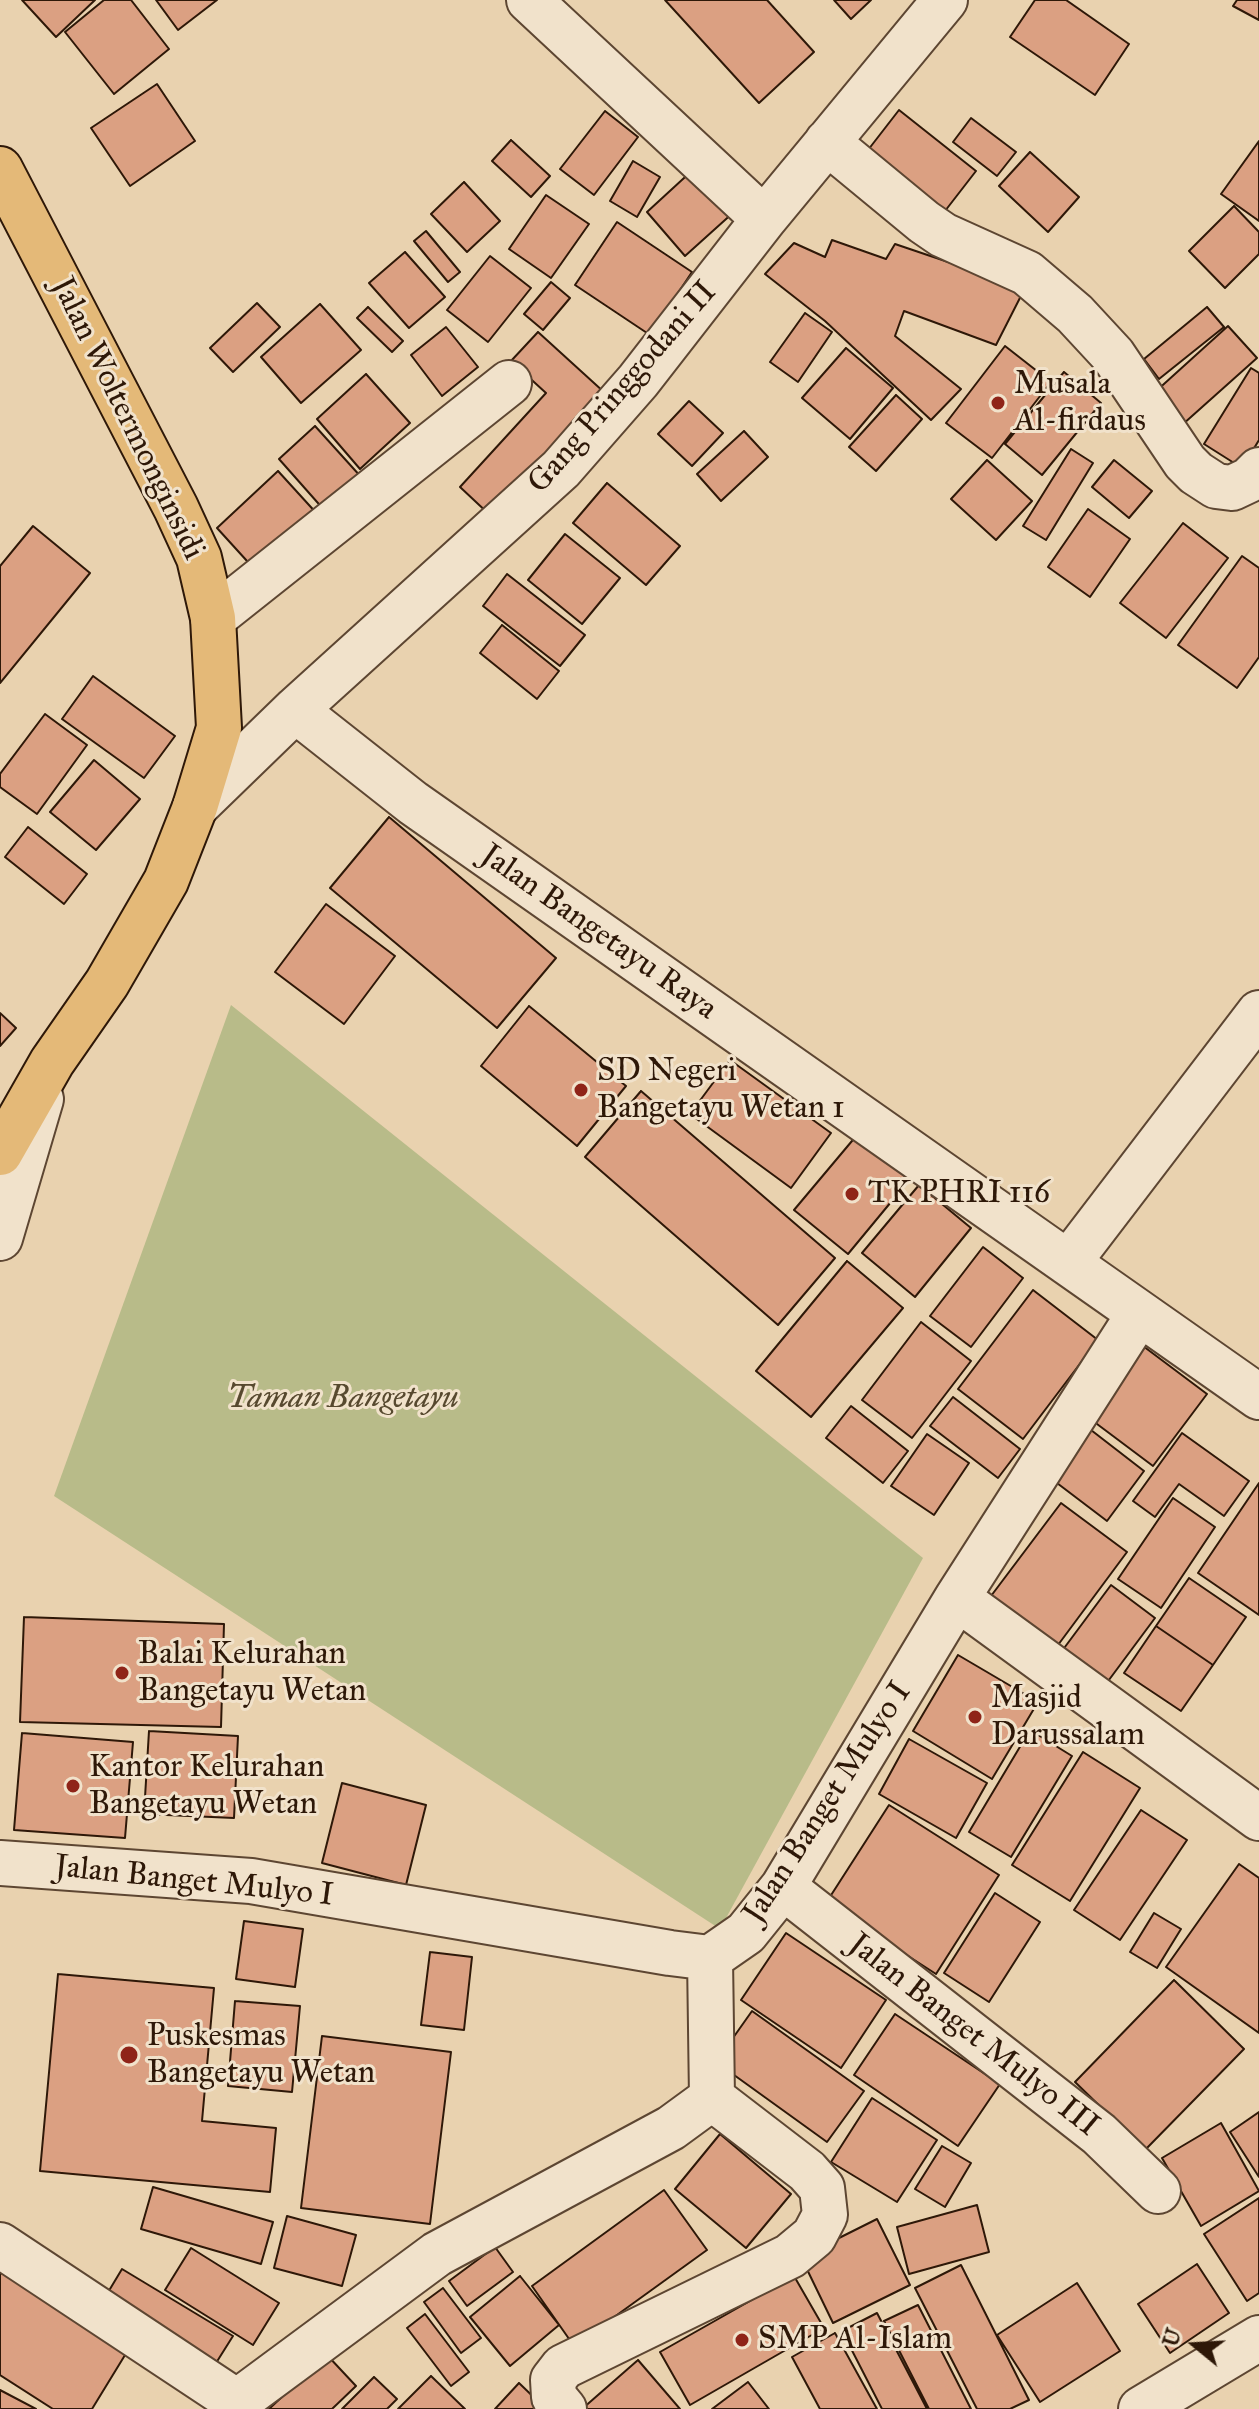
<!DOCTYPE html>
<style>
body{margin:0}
#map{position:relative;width:1259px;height:2409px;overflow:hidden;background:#e9d2af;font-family:"IM FELL Great Primer",serif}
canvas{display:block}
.north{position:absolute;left:1155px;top:2305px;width:80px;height:80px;-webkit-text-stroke:6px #f1e2cb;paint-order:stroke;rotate:288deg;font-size:22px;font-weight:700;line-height:32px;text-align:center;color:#2e1808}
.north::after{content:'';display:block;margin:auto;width:28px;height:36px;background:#2e1808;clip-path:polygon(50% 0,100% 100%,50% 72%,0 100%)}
</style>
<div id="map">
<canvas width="1259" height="2409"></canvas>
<div class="north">U</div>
</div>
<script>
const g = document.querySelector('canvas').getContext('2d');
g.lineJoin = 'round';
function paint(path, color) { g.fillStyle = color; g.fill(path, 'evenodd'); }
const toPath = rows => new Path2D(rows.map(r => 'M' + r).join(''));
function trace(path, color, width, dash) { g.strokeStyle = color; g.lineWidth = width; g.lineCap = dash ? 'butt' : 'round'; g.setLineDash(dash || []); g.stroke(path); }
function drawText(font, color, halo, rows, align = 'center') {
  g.font = font + ' "IM FELL Great Primer",serif'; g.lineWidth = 6; g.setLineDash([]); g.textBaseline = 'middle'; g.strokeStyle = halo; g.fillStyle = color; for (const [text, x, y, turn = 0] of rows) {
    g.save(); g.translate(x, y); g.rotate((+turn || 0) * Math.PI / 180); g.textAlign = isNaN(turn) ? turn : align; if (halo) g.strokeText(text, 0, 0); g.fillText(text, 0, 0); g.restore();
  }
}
const green = toPath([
 [231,1005,923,1558,720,1929,54,1496]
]);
const building = toPath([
 [22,0,95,0,56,37,22,0],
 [104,0,131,0,169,49,114,94,65,32,104,0],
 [156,0,217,0,178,30,156,0],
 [665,0,767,0,814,52,759,103,665,0],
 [834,0,871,0,851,19,834,0],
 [1035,0,1066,0,1129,44,1095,95,1010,37,1035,0],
 [1237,0,1259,0,1259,20,1233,6,1237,0],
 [157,84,195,141,130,186,91,128,157,84],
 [899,110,976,171,945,211,868,150,899,110],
 [605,111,638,137,594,195,560,169,605,111],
 [971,118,1016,152,997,176,953,142,971,118],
 [511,140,550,176,531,197,492,161,511,140],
 [1259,141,1259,221,1221,194,1259,141],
 [1030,152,1079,197,1048,232,999,186,1030,152],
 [633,161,660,177,637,217,610,201,633,161],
 [696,167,735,211,685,256,647,212,696,167],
 [464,182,500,221,467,252,431,214,464,182],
 [546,195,589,224,551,278,509,249,546,195],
 [1234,206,1259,232,1259,254,1225,288,1189,251,1234,206],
 [617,222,692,272,650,335,575,285,617,222],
 [426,231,460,272,448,282,414,241,426,231],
 [832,240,886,259,895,244,1025,288,996,345,904,311,895,336,961,389,931,420,825,321,765,274,794,243,825,257,832,240],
 [405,252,445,297,409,328,369,283,405,252],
 [490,256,531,288,488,342,447,310,490,256],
 [551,282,570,298,543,330,524,314,551,282],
 [257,303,280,327,233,372,210,348,257,303],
 [320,304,361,350,301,403,261,357,320,304],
 [368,307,403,341,392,352,357,318,368,307],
 [1207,307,1224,327,1159,379,1144,359,1207,307],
 [805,313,832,332,798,382,770,362,805,313],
 [1228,326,1257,358,1182,425,1154,393,1228,326],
 [446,327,478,367,442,396,411,355,446,327],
 [538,332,605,393,492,517,460,487,546,393,511,361,538,332],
 [1005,346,1051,382,992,458,946,423,1005,346],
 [846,348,893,388,850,439,802,398,846,348],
 [1251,368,1259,373,1259,440,1242,468,1204,444,1251,368],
 [1064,372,1101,403,1042,475,1005,444,1064,372],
 [366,374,410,423,360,469,317,419,366,374],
 [896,395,922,419,876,471,849,447,896,395],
 [689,401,723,433,692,466,658,434,689,401],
 [315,426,362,478,325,511,279,459,315,426],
 [744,431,768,457,721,501,697,474,744,431],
 [1071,449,1093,463,1046,540,1023,526,1071,449],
 [987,460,1032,501,996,540,951,499,987,460],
 [1114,460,1152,491,1129,518,1092,487,1114,460],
 [278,471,319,516,257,572,217,528,278,471],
 [607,483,680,546,646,585,573,523,607,483],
 [1088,509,1130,539,1090,597,1048,567,1088,509],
 [1183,523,1228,558,1166,638,1120,603,1183,523],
 [33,526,90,573,0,683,0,566,33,526],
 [565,534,620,578,582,624,528,580,565,534],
 [1242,556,1259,568,1259,657,1237,688,1178,645,1242,556],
 [507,574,585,635,560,666,483,606,507,574],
 [502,625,559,671,537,699,480,653,502,625],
 [93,676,175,736,144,778,62,719,93,676],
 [45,714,87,745,37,814,0,787,0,774,45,714],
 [94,760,140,799,96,850,50,812,94,760],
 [389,817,556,958,497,1028,330,888,389,817],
 [28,827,87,874,64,904,5,857,28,827],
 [326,904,395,956,344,1024,275,972,326,904],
 [529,1006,626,1086,577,1146,481,1066,529,1006],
 [0,1013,16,1028,0,1046,0,1013],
 [730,1060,831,1133,791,1188,690,1114,730,1060],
 [641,1091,835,1258,778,1325,585,1157,641,1091],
 [857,1135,910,1179,848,1254,794,1210,857,1135],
 [919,1185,971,1228,915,1297,862,1253,919,1185],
 [983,1247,1023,1278,971,1347,930,1316,983,1247],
 [847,1261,903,1308,811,1417,756,1371,847,1261],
 [1033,1290,1098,1340,1023,1439,958,1389,1033,1290],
 [921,1322,971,1361,912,1438,862,1400,921,1322],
 [1143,1346,1207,1394,1153,1466,1089,1418,1143,1346],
 [953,1397,1020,1449,998,1478,930,1426,953,1397],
 [851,1406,908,1451,883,1483,826,1438,851,1406],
 [1091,1430,1144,1471,1107,1521,1053,1480,1091,1430],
 [1182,1433,1249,1481,1224,1516,1179,1484,1155,1517,1133,1501,1182,1433],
 [927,1434,969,1463,934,1515,891,1486,927,1434],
 [1259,1483,1259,1615,1198,1573,1259,1483],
 [1173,1498,1215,1527,1161,1608,1118,1579,1173,1498],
 [1061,1503,1127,1552,1058,1645,991,1596,1061,1503],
 [1189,1578,1246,1617,1213,1665,1156,1626,1189,1578],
 [1111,1585,1155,1618,1100,1692,1056,1659,1111,1585],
 [24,1617,224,1624,221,1727,20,1722,24,1617],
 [1156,1626,1213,1665,1181,1711,1124,1673,1156,1626],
 [958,1655,1038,1702,992,1779,913,1731,958,1655],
 [1030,1730,1072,1756,1011,1857,969,1832,1030,1730],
 [149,1731,238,1736,234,1818,144,1814,149,1731],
 [22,1733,133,1742,125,1838,14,1830,22,1733],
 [909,1739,987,1783,956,1838,879,1794,909,1739],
 [1083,1752,1140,1788,1070,1901,1012,1865,1083,1752],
 [342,1783,426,1805,406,1885,322,1863,342,1783],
 [889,1805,999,1875,936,1974,826,1903,889,1805],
 [1141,1810,1187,1840,1120,1940,1074,1910,1141,1810],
 [1239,1864,1259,1878,1259,2033,1166,1967,1239,1864],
 [995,1893,1040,1922,989,2002,944,1973,995,1893],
 [1154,1913,1181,1929,1157,1968,1130,1952,1154,1913],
 [244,1921,303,1929,295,1987,236,1979,244,1921],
 [786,1933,886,2000,841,2068,741,2000,786,1933],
 [430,1952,472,1957,464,2030,421,2025,430,1952],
 [58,1974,214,1988,202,2121,276,2128,270,2192,40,2171,58,1974],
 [1174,1980,1244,2049,1145,2150,1075,2082,1174,1980],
 [235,2001,300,2006,292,2092,228,2086,235,2001],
 [752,2011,864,2091,827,2142,716,2062,752,2011],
 [895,2014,1000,2084,958,2146,854,2075,895,2014],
 [322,2036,451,2052,430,2224,301,2208,322,2036],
 [872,2098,937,2140,897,2202,831,2162,872,2098],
 [1259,2112,1259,2177,1230,2132,1259,2112],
 [1221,2123,1259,2191,1201,2226,1162,2158,1221,2123],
 [720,2134,791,2194,746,2248,675,2189,720,2134],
 [942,2146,971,2163,945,2207,915,2189,942,2146],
 [153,2187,273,2222,261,2264,141,2229,153,2187],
 [664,2190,707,2250,574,2346,532,2286,664,2190],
 [1259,2198,1259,2293,1247,2301,1204,2234,1259,2198],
 [977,2205,989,2252,909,2274,897,2227,977,2205],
 [287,2216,356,2235,342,2286,274,2268,287,2216],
 [877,2219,910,2285,833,2323,801,2257,877,2219],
 [495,2247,513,2272,467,2306,449,2281,495,2247],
 [191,2248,279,2303,253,2345,165,2290,191,2248],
 [7,2264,133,2342,92,2409,53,2409,0,2375,0,2275,7,2264],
 [1197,2264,1229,2313,1170,2353,1138,2304,1197,2264],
 [961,2265,1029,2400,1010,2409,977,2409,915,2288,961,2265],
 [122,2269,233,2336,211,2371,101,2304,122,2269],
 [520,2276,559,2325,510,2366,470,2317,520,2276],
 [794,2276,824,2328,690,2405,660,2352,794,2276],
 [1077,2283,1120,2351,1040,2402,997,2335,1077,2283],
 [443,2288,481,2338,461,2353,424,2302,443,2288],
 [918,2305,971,2409,929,2409,884,2321,918,2305],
 [877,2313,927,2409,882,2409,842,2331,877,2313],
 [425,2314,469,2372,451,2386,407,2328,425,2314],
 [835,2333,877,2409,820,2409,792,2357,835,2333],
 [327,2355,356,2386,332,2409,269,2409,327,2355],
 [638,2360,680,2409,582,2409,638,2360],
 [431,2376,465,2409,398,2409,431,2376],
 [374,2377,397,2399,387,2409,342,2409,374,2377],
 [748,2382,769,2409,712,2409,748,2382],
 [519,2383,546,2409,495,2409,519,2383],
 [0,2390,36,2409,0,2409,0,2390]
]);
const minor = toPath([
 [529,0,764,219],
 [827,142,924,222,943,235,1027,273,1075,314,1113,355,1185,462,1196,473,1216,486,1232,488,1249,480,1259,470],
 [213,618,509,383],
 [295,710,413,803,1259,1397],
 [195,807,295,710,561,469,638,381,764,219,945,0],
 [0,1238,41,1099],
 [1068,1263,1259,1013],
 [957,1598,1259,1818],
 [0,1863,251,1881,670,1953,710,1958,746,1933,783,1887,957,1598,1139,1314],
 [783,1887,1099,2134,1158,2191],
 [0,2245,237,2402,437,2254,671,2128,712,2098],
 [564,2409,554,2397,553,2380,563,2367,790,2256,814,2236,825,2215,822,2188,807,2171,712,2098,710,1958],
 [1141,2409,1259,2338]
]);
const major = toPath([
 [0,169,176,508,199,558,213,618,219,728,195,807,166,881,107,983,52,1062,0,1153]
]);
const markers = [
 [998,403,8,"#8f2418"],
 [581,1090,8,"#8f2418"],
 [852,1194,8,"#8f2418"],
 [122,1673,8,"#8f2418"],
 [975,1717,8,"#8f2418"],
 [73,1786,8,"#8f2418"],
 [129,2055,10,"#8f2418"],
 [742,2340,8,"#8f2418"]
];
const poiNames = [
 ["Musala",1014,385],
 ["Al-firdaus",1014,422],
 ["SD Negeri",597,1072],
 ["Bangetayu Wetan 1",597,1109],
 ["TK PHRI 116",868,1194],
 ["Balai Kelurahan",138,1655],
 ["Bangetayu Wetan",138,1692],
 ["Masjid",991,1699],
 ["Darussalam",991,1736],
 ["Kantor Kelurahan",89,1768],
 ["Bangetayu Wetan",89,1805],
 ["Puskesmas",147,2037],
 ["Bangetayu Wetan",147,2074],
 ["SMP Al-Islam",758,2340]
];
const streetNames = [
 ["Gang Pringgodani II",623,388,-49],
 ["Jalan Woltermonginsidi",127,419,64],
 ["Jalan Bangetayu Raya",598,933,35],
 ["Jalan Banget Mulyo I",828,1803,-57],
 ["Jalan Banget Mulyo I",194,1882,6],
 ["Jalan Banget Mulyo III",973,2036,38]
];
const parkNames = [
 ["Taman Bangetayu",343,1399]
];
paint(green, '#b8bb89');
paint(building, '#dba082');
trace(building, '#2e1808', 2);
trace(minor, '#5d4632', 48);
trace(major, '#2e1808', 48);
trace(minor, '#f1e2cb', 44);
trace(major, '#e4b978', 44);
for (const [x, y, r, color] of markers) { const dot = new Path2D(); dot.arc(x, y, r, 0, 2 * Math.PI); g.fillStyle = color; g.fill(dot); trace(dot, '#f1e2cb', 3); }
drawText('32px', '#2e1808', '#f1e2cb', poiNames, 'left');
drawText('32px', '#2e1808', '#f1e2cb', streetNames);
drawText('italic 32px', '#57492f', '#f1e2cb', parkNames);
</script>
